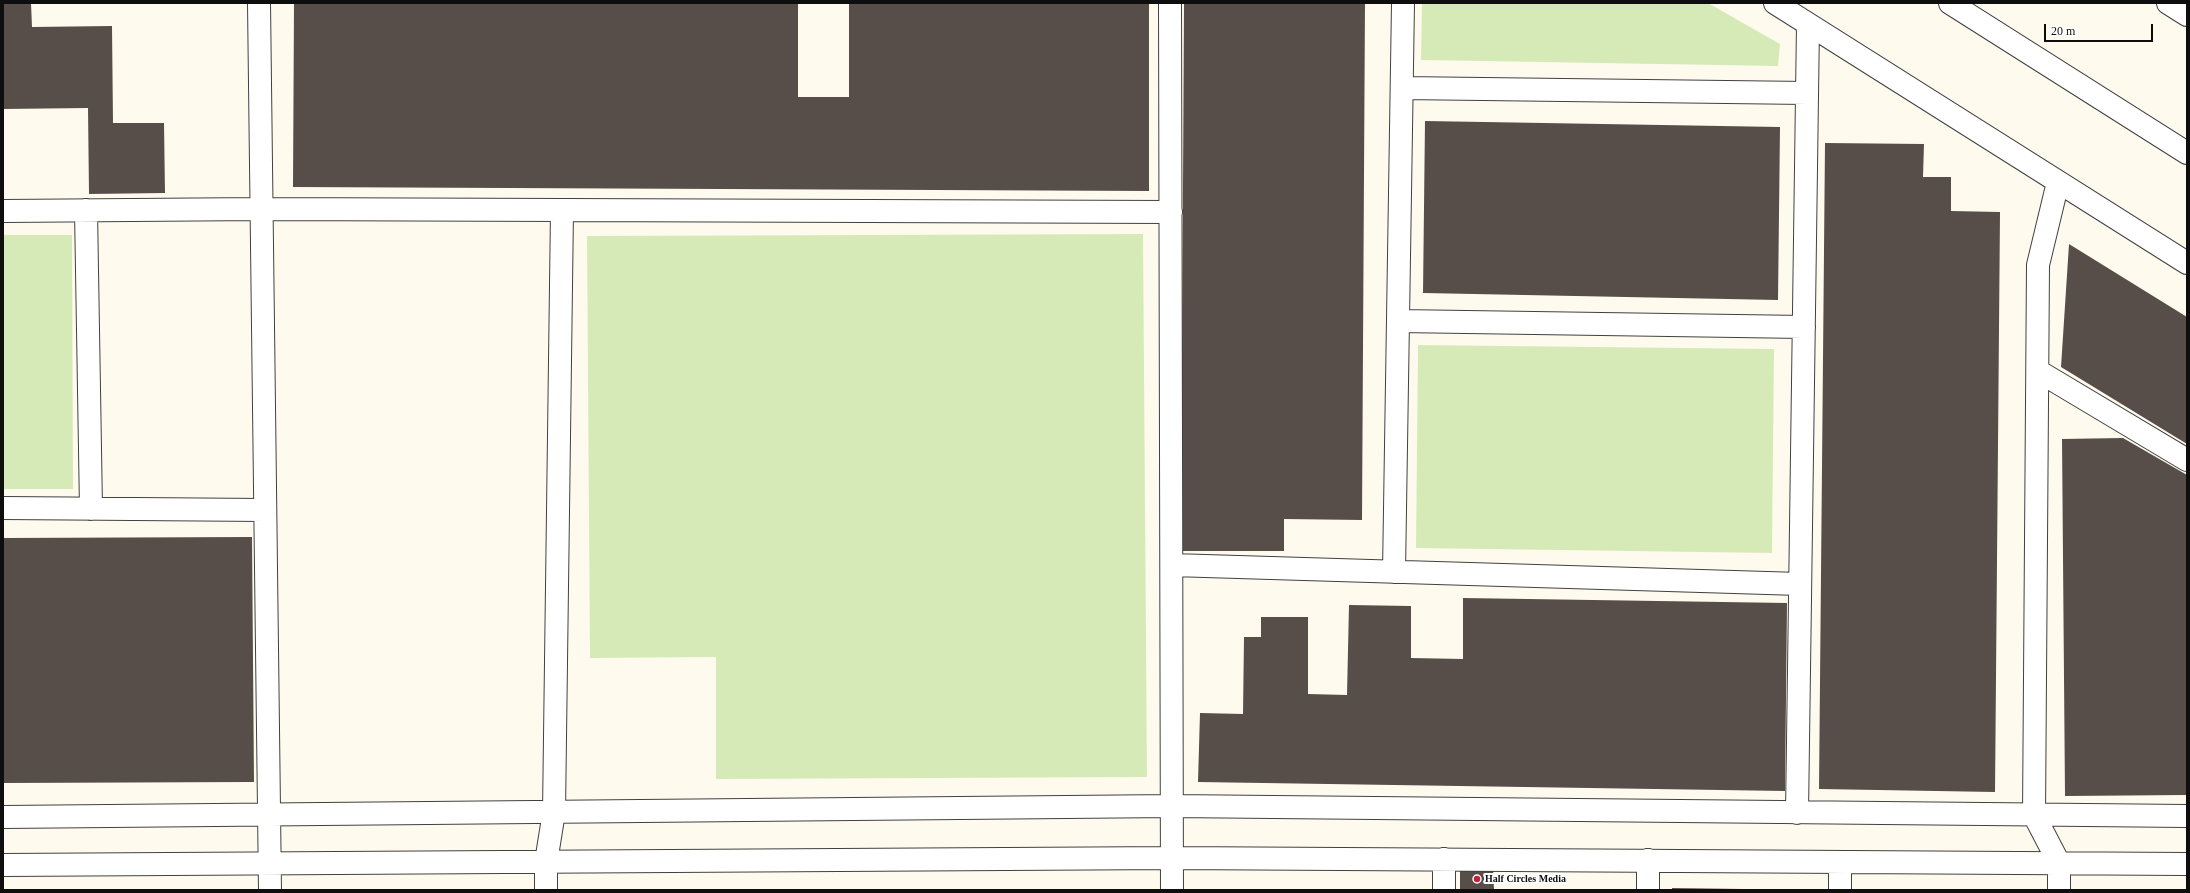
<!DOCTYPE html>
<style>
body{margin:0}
#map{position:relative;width:2190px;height:893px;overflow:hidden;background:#fffaee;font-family:Georgia,serif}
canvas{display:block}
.frame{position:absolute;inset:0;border:4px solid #0e0e0e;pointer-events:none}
.scale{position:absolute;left:2044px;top:24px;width:109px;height:18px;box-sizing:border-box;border:2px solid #0e0e0e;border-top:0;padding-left:5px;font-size:12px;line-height:14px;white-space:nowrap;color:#0e0e0e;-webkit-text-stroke:3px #fff;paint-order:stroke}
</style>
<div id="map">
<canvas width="2190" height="893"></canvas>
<div class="frame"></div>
<div class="scale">20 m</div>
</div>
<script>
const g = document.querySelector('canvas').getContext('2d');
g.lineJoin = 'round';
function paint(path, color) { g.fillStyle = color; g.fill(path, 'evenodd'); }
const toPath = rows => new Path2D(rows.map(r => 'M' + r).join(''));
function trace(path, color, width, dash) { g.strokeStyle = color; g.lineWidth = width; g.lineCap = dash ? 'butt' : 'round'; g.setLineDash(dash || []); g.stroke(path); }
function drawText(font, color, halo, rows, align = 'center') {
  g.font = font + ' Georgia,serif'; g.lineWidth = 4; g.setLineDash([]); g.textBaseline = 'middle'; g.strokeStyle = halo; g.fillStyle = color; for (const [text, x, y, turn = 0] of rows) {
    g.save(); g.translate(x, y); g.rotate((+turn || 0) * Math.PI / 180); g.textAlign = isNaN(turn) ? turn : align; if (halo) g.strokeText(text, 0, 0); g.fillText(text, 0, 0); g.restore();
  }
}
const green = toPath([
 [1422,3,1708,3,1780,44,1778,66,1421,60],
 [1143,234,1147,777,716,779,716,657,590,658,587,236],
 [3,235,72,235,73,489,3,489],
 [1418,345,1774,349,1772,553,1416,548]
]);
const building = toPath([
 [3,3,31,3,32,27,112,26,113,123,164,123,165,193,89,194,88,108,3,109],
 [294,3,798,3,798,97,849,97,849,3,1149,3,1149,191,293,187],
 [1184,3,1365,3,1362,520,1284,519,1284,551,1181,551],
 [1425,121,1780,127,1778,300,1423,293],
 [1825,143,1924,144,1923,177,1951,177,1951,211,2000,212,1995,792,1819,789],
 [2069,244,2187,317,2187,444,2061,367],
 [2123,438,2187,475,2187,795,2065,796,2062,439],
 [252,537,254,782,3,783,3,538],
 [1463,598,1787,603,1785,791,1198,782,1200,713,1243,714,1244,637,1261,637,1261,617,1308,617,1308,694,1347,695,1349,605,1411,606,1411,658,1463,659],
 [1460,867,1493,867,1494,890,1460,890],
 [1672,888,1743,889,1743,890,1672,890]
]);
const minor = toPath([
 [259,3,270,890],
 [1170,3,1172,890],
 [1775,3,2187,263],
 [1950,3,2187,153],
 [2168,3,2187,15],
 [1402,88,1807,93],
 [2058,182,2038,265,2034,815,2059,863,2059,890],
 [86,210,91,509],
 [3,211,261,209,1171,212],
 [1399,321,1804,327],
 [2038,371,2187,460],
 [3,508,265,510],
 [1172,565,1800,584],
 [1394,572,1403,3],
 [1797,813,1808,24],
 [3,817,1172,806,2187,816],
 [1444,859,1444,890],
 [3,865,1172,858,2187,864],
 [546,890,546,862,554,812,562,210],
 [1648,890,1648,860],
 [1840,890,1840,862]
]);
const markers = [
 [1477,879,4,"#c22238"]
];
const poiNames = [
 ["Half Circles Media",1485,879]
];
paint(green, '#d6eab7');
paint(building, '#574e4a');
trace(minor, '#414141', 24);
trace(minor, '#fff', 22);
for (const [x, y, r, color] of markers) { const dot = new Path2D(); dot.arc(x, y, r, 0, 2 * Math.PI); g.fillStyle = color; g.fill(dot); trace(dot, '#fff', 1.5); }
drawText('bold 10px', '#0e0e0e', '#fff', poiNames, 'left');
</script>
